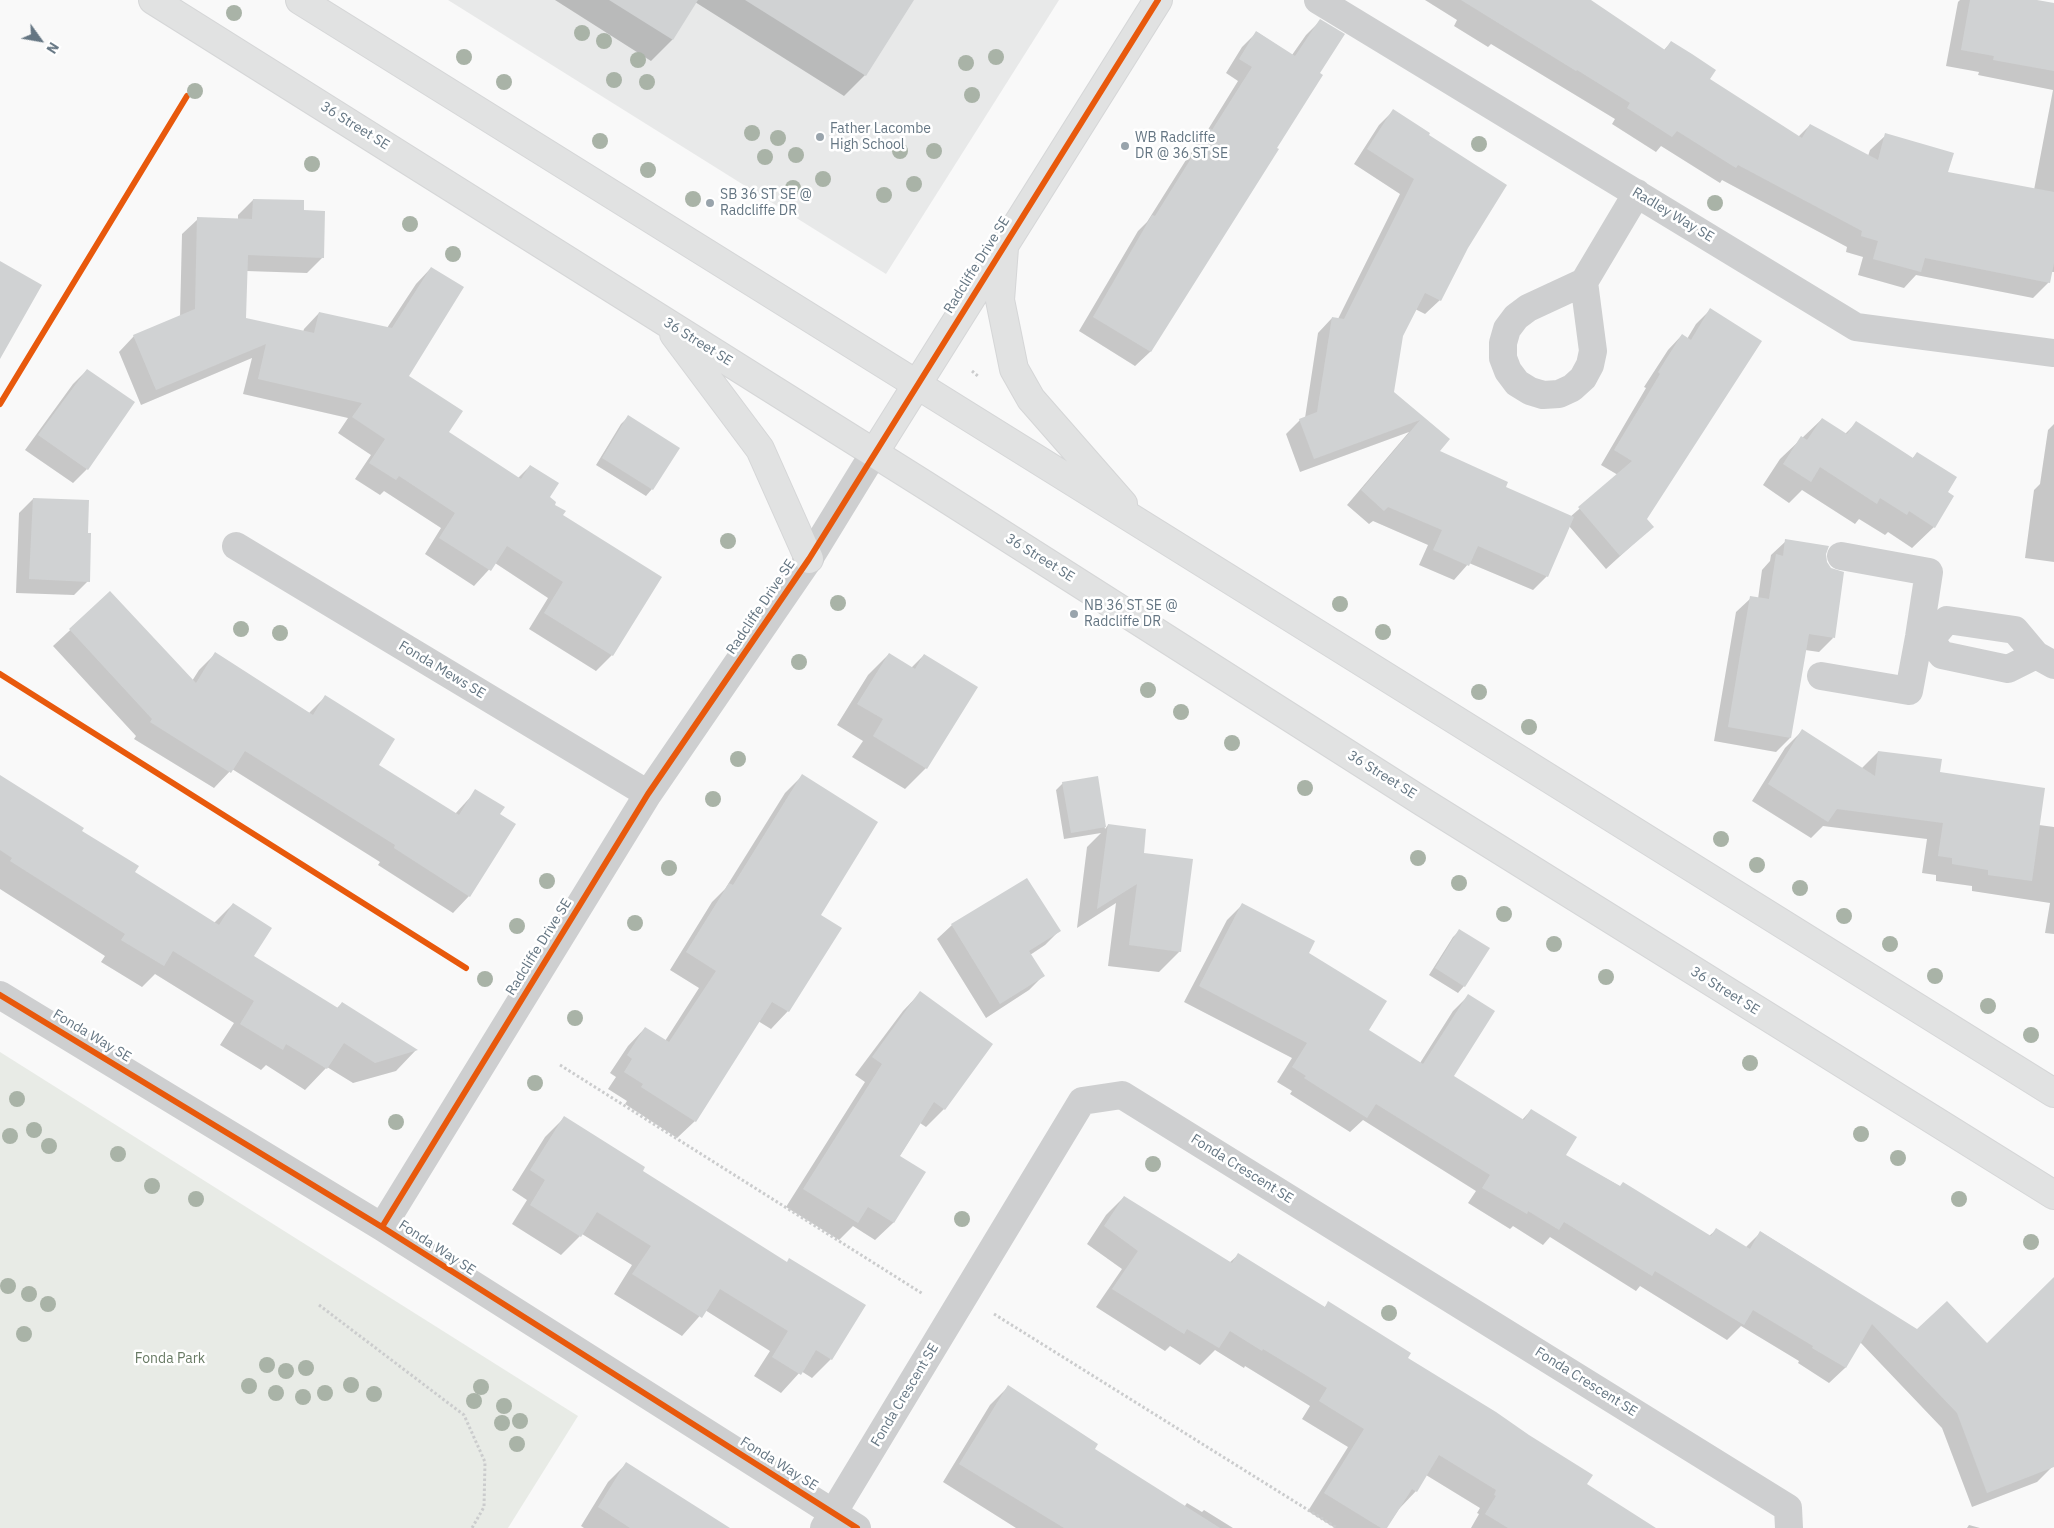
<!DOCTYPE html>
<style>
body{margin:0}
#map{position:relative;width:2054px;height:1528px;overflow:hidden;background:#f9f9f9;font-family:"IBM Plex Sans",sans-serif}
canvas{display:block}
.north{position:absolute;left:15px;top:15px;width:50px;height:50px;-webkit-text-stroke:4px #fff;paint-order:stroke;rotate:122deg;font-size:14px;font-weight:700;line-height:20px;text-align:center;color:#657683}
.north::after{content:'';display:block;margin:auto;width:18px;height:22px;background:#657683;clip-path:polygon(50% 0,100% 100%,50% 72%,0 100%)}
</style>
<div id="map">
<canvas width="2054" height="1528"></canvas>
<div class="north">N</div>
</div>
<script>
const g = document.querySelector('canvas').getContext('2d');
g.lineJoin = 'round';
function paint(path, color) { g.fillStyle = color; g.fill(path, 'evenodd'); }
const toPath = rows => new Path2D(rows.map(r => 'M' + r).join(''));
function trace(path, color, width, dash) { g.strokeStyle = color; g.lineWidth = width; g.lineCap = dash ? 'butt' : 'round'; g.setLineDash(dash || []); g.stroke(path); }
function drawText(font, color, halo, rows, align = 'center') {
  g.font = font + ' "IBM Plex Sans",sans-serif'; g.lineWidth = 5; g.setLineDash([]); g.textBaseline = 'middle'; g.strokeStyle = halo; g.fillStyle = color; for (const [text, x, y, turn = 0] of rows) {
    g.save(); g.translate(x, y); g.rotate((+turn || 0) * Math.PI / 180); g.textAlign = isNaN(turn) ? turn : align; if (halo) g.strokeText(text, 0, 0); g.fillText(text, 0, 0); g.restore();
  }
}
const built = toPath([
 [448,0,1059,0,886,274]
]);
const green = toPath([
 [0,1052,578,1416,508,1528,0,1528]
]);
const shadow = toPath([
 [555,0,912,0,865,75,844,96,695,2,672,40,651,61],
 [1425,0,1587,0,1664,50,1671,42,1708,80,1798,137,1810,125,1868,156,1870,150,1886,135,1947,173,2034,190,2053,90,1978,75,1979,72,1946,66,1958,2,1960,0,2030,0,2054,5,2054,272,2051,272,2049,282,2033,298,1916,275,1904,288,1858,275,1863,257,1846,252,1847,247,1722,180,1720,183,1661,146,1656,152,1612,124,1615,119,1491,44,1488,47,1454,26,1457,20],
 [1320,21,1275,148,1277,149,1150,352,1135,366,1079,331,1138,231,1147,222,1196,144,1204,136,1238,81,1226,73,1242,47,1257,32,1292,55,1306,35],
 [1393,111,1467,248,1440,300,1425,314,1415,309,1402,336,1393,392,1448,439,1438,451,1504,488,1570,517,1618,475,1601,465,1646,388,1644,387,1668,350,1682,335,1687,339,1696,324,1710,310,1646,519,1652,527,1606,569,1569,526,1547,576,1533,590,1469,563,1454,580,1419,565,1428,545,1373,521,1369,524,1347,505,1409,432,1300,472,1286,434,1300,420,1305,418,1318,333,1332,318,1338,319,1400,194,1354,164,1379,125],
 [253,200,302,211,323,257,307,273,246,271,245,319,303,332,304,329,319,313,387,328,416,284,431,268,407,377,447,433,518,478,530,466,548,498,561,516,612,655,596,671,529,629,548,598,495,563,474,586,425,554,441,528,384,491,380,495,355,479,371,455,338,433,348,418,243,394,252,358,141,405,119,352,134,336,180,317,182,234,198,219,238,220,238,215],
 [87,370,87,469,73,483,25,450,73,384],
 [628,417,652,489,646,496,596,465,621,424],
 [1822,419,1845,434,1856,423,1912,459,1917,453,1946,492,1953,497,1934,527,1912,548,1888,532,1885,535,1859,519,1855,524,1802,490,1789,503,1763,485,1780,459],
 [2054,424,2054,562,2025,558,2034,490,2040,484,2048,430],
 [33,499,88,581,74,595,16,593,19,513],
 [1786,541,1833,638,1819,652,1805,650,1790,738,1776,752,1714,741,1736,612,1751,598,1758,599,1762,570,1770,561,1771,555],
 [110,593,192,681,199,670,215,654,309,713,325,697,377,765,455,814,476,791,469,896,453,913,378,865,380,862,232,769,214,788,134,739,136,736,53,646],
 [889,654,911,668,924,655,926,768,905,789,852,757,863,741,837,725,868,675],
 [1802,731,1861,769,1878,752,1939,773,2039,825,2054,827,2054,934,2045,933,2050,903,1972,891,1972,886,1936,881,1936,875,1922,873,1927,839,1823,826,1811,838,1752,801,1785,748],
 [0,776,80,831,133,873,214,923,233,904,253,956,336,1009,342,1003,416,1050,396,1071,353,1083,327,1067,305,1090,266,1065,261,1070,220,1045,234,1023,155,974,142,987,101,962,105,956,0,889],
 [802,776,819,915,788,1011,771,1029,758,1021,695,1121,677,1138,625,1104,627,1101,608,1089,616,1077,610,1073,628,1046,645,1028,665,1041,699,988,670,970,712,902,725,889,785,793],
 [1097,777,1105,829,1108,825,1180,951,1159,972,1108,966,1116,903,1077,928,1087,847,1101,833,1064,839,1056,790,1063,783],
 [1027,879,1059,931,1045,945,1030,955,1043,976,1029,990,986,1018,937,939,952,925],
 [1242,905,1307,953,1367,1030,1420,1063,1453,1011,1468,996,1453,1077,1522,1120,1531,1110,1564,1155,1709,1236,1716,1230,1745,1248,1761,1232,1917,1330,1987,1344,2054,1308,2054,1422,2052,1467,2037,1482,1972,1507,1942,1428,1860,1342,1845,1368,1829,1383,1798,1363,1799,1361,1741,1326,1727,1340,1640,1286,1636,1291,1550,1237,1543,1245,1513,1226,1510,1229,1468,1203,1476,1191,1363,1120,1350,1132,1290,1094,1292,1091,1277,1082,1292,1058,1184,1002,1227,920],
 [1460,930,1464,986,1458,993,1429,975,1453,937],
 [920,993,991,1044,944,1109,926,1127,920,1123,899,1157,924,1173,893,1223,875,1240,853,1226,839,1240,786,1207,865,1082,855,1075,903,1011],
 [564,1118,642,1171,831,1359,812,1378,801,1371,781,1393,754,1376,770,1351,705,1310,682,1336,614,1294,632,1265,582,1234,561,1255,512,1224,527,1200,512,1190,545,1137],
 [1124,1197,1229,1263,1238,1255,1324,1308,1328,1303,1585,1484,1653,1528,1471,1528,1479,1514,1477,1513,1480,1508,1426,1475,1416,1491,1399,1509,1386,1528,1335,1528,1308,1511,1348,1447,1302,1419,1310,1406,1245,1366,1244,1368,1215,1350,1200,1365,1170,1346,1165,1351,1096,1307,1122,1269,1087,1244,1106,1215],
 [1008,1387,1093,1449,1184,1507,1187,1503,1202,1512,1204,1510,1233,1528,1016,1528,943,1482,990,1405],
 [626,1464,691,1528,584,1528,581,1526,608,1482],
 [1969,1525,1980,1528,1967,1528]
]);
const building = toPath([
 [609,0,698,0,673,40],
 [745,0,914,0,866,76],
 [1461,0,1591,0,1665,50,1671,41,1692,54,1716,70,1710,79,1802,138,1810,124,1878,160,1885,133,1954,153,1948,172,2054,192,2054,263,2050,283,1925,258,1921,272,1873,259,1878,241,1861,236,1862,231,1738,165,1736,168,1677,131,1672,137,1627,108,1630,103,1577,70,1576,71],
 [1970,0,2037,0,2054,3,2054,71,1993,60,1994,56,1961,50],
 [1320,19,1345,34,1320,73,1323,75,1277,148,1279,149,1151,352,1093,317,1152,215,1155,216,1210,128,1212,130,1252,67,1239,59,1256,31,1295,56],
 [1393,109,1430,133,1429,135,1507,185,1468,248,1441,301,1425,293,1403,336,1394,392,1450,439,1440,451,1508,482,1506,487,1574,517,1548,577,1478,546,1469,566,1433,550,1442,530,1388,507,1384,511,1361,490,1420,420,1314,459,1299,419,1317,412,1332,317,1344,319,1414,179,1367,149],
 [253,199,304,200,304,210,325,211,324,258,248,255,246,318,314,333,319,312,392,328,431,267,464,287,409,376,463,411,449,432,521,479,530,465,559,483,550,497,556,502,555,505,566,511,563,515,662,577,613,656,544,613,563,582,507,546,491,571,439,538,455,513,399,476,396,480,369,463,385,439,352,417,362,403,258,379,266,344,156,390,133,335,195,309,197,217,252,219],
 [0,261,42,285,0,359],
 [1710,308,1762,341,1647,519,1654,527,1620,556,1578,507,1632,461,1614,450,1660,374,1658,372,1682,334,1691,340],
 [87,369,135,402,88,470,38,435],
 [628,415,680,448,653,490,602,458],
 [1822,418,1847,434,1856,421,1913,458,1917,452,1957,477,1948,492,1954,496,1935,528,1909,511,1907,515,1880,498,1877,504,1820,467,1811,482,1783,464,1801,436,1807,440],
 [33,498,89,500,88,533,91,533,90,582,29,579],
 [1785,539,1829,546,1826,554,1827,562,1831,568,1844,572,1835,638,1809,634,1791,738,1728,727,1750,596,1769,599,1776,554,1783,556],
 [110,591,196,683,215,652,313,715,325,695,395,739,379,765,459,815,475,789,505,807,500,814,516,824,470,897,394,848,395,845,245,751,231,773,150,722,152,719,69,629],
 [889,653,915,669,924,654,978,687,927,769,873,736,883,719,857,704],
 [1802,729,1875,776,1878,751,1942,759,1940,772,2045,788,2032,881,1988,875,1988,870,1952,864,1952,858,1938,856,1943,823,1837,809,1828,822,1768,784],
 [802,774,878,822,821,915,842,928,789,1012,772,1002,696,1122,641,1087,643,1084,624,1072,632,1059,627,1055,645,1027,669,1042,716,971,686,952,729,883,733,885],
 [0,775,84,828,82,831,139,866,135,872,219,925,233,903,272,928,254,956,338,1008,342,1002,418,1050,375,1063,344,1043,327,1069,286,1044,283,1050,240,1024,254,1001,173,951,164,966,121,940,125,934,10,861,12,858,0,850],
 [1098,776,1106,827,1071,833,1062,782],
 [1108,824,1146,829,1144,853,1193,859,1181,952,1129,945,1137,884,1097,909],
 [1027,878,1061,931,1029,951,1045,976,1000,1004,951,924],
 [1242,903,1315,941,1309,953,1387,1001,1369,1030,1423,1064,1468,994,1495,1011,1454,1076,1524,1120,1531,1109,1577,1137,1566,1155,1620,1186,1623,1182,1711,1236,1716,1228,1750,1249,1760,1231,1917,1329,1947,1301,1987,1343,2054,1277,2054,1467,1987,1493,1957,1413,1872,1324,1846,1368,1812,1348,1813,1346,1753,1310,1744,1325,1655,1271,1652,1276,1564,1222,1559,1230,1528,1211,1527,1214,1482,1188,1490,1175,1376,1104,1367,1118,1304,1078,1306,1076,1292,1067,1307,1043,1199,986],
 [1459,929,1490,948,1465,987,1435,968],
 [920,991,993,1044,945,1110,934,1102,900,1156,926,1172,894,1223,868,1207,858,1223,803,1189,882,1064,872,1057],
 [564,1116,645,1167,643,1171,787,1262,789,1258,866,1305,832,1360,816,1350,801,1375,772,1357,788,1331,720,1289,702,1318,632,1274,651,1246,597,1212,581,1237,530,1205,545,1180,530,1170],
 [1124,1196,1232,1263,1238,1253,1325,1307,1328,1301,1411,1353,1408,1358,1496,1412,1529,1435,1593,1475,1587,1484,1656,1528,1508,1528,1485,1514,1496,1496,1494,1495,1496,1490,1439,1455,1417,1492,1412,1489,1387,1528,1381,1528,1324,1493,1364,1429,1319,1401,1327,1388,1263,1349,1262,1351,1230,1331,1219,1348,1187,1329,1184,1334,1112,1289,1138,1251,1104,1226],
 [1008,1385,1098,1444,1095,1449,1220,1528,1064,1528,959,1464],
 [626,1462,730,1528,630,1528,598,1507]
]);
const path = toPath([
 [972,371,979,377],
 [0,404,187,96],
 [0,674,466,968],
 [560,1065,923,1294],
 [319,1305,464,1415,485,1462,484,1507,472,1528],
 [994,1314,1337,1528]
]);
const street = toPath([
 [1318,0,1856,327,2054,353],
 [1584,282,1593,351,1590,365,1583,378,1572,388,1559,394,1543,395,1530,391,1517,383,1508,371,1503,358,1503,343,1507,329,1516,317,1528,308,1584,282,1637,193],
 [236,546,648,794],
 [1919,637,1930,640,1942,655,2008,669,2036,655],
 [1930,640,1947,620,2015,630,2036,655,2054,665],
 [1821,676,1909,691,1919,637,1929,572,1841,556],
 [0,995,382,1227,857,1528],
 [382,1227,648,794,809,559,874,453],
 [824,1528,1082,1101,1122,1095,1788,1508,1789,1528]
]);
const secondary = toPath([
 [153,0,925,485,1423,802,2054,1195],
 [300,0,2054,1093],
 [1004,248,1000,300,1014,369,1031,399,1123,504],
 [674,334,760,449,809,559],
 [874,453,1158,0]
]);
const cycleway = toPath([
 [0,404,187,96],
 [0,674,466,968],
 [0,995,382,1227,857,1528],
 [382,1227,648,794,809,559,1158,0]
]);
const trees = [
 [234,13],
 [582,33],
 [604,41],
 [464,57],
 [996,57],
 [638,60],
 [966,63],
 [614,80],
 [504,82],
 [647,82],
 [195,91],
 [972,95],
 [752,133],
 [778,138],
 [600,141],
 [1479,144],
 [900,151],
 [934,151],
 [796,155],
 [765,157],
 [312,164],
 [648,170],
 [823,179],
 [914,184],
 [793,188],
 [884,195],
 [693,199],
 [1715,203],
 [410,224],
 [453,254],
 [728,541],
 [838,603],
 [1340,604],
 [241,629],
 [1383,632],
 [280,633],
 [799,662],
 [1148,690],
 [1479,692],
 [1181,712],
 [1529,727],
 [1232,743],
 [738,759],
 [1305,788],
 [713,799],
 [1721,839],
 [1418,858],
 [1757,865],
 [669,868],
 [547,881],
 [1459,883],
 [1800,888],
 [1504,914],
 [1844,916],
 [635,923],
 [517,926],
 [1554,944],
 [1890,944],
 [1935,976],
 [1606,977],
 [485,979],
 [1988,1006],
 [575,1018],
 [2031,1035],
 [1750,1063],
 [535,1083],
 [17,1099],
 [396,1122],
 [34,1130],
 [1861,1134],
 [10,1136],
 [49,1146],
 [118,1154],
 [1898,1158],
 [1153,1164],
 [152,1186],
 [196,1199],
 [1959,1199],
 [962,1219],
 [2031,1242],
 [8,1286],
 [29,1294],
 [48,1304],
 [1389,1313],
 [24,1334],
 [267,1365],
 [306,1368],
 [286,1371],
 [351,1385],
 [249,1386],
 [481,1387],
 [276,1393],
 [325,1393],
 [374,1394],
 [303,1397],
 [474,1401],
 [504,1406],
 [520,1421],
 [502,1423],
 [517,1444]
];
const markers = [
 [820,137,5,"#99a4ac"],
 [1125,146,5,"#99a4ac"],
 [710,203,5,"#99a4ac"],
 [1074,614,5,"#99a4ac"]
];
const streetNames = [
 ["36 Street SE",355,126,32],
 ["Radley Way SE",1673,215,31],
 ["Radcliffe Drive SE",977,265,-58],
 ["36 Street SE",698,342,32],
 ["36 Street SE",1040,558,32],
 ["Radcliffe Drive SE",761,607,-56],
 ["Fonda Mews SE",442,670,31],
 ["36 Street SE",1382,775,32],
 ["Radcliffe Drive SE",539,947,-58],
 ["36 Street SE",1725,991,32],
 ["Fonda Way SE",92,1036,31],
 ["Fonda Crescent SE",1242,1169,32],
 ["Fonda Way SE",437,1248,33],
 ["Fonda Crescent SE",1586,1382,32],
 ["Fonda Crescent SE",905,1395,-59],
 ["Fonda Way SE",779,1464,32]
];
const poiNames = [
 ["Father Lacombe",830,129],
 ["High School",830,145],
 ["WB Radcliffe",1135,138],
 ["DR @ 36 ST SE",1135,154],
 ["SB 36 ST SE @",720,195],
 ["Radcliffe DR",720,211],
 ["NB 36 ST SE @",1084,606],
 ["Radcliffe DR",1084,622]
];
const parkNames = [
 ["Fonda Park",170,1359]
];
paint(built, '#e8e9e9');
paint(green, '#e8ebe6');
paint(shadow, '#0003');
paint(building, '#d0d2d3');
trace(secondary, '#d5d6d7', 30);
trace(path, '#cbcccd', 3, [2.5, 2.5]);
trace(street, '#cecfd0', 28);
trace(secondary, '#e1e2e2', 28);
trace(cycleway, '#e8590c', 6);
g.fillStyle = '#a9b3a7';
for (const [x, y] of trees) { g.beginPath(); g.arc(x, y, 8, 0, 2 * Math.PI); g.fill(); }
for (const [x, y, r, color] of markers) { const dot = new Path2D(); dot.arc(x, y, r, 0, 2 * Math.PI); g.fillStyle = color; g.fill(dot); trace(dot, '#fff', 2); }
drawText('14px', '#657683', '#fff', streetNames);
drawText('14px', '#657683', '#fff', poiNames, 'left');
drawText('14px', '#687a64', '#fff', parkNames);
</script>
